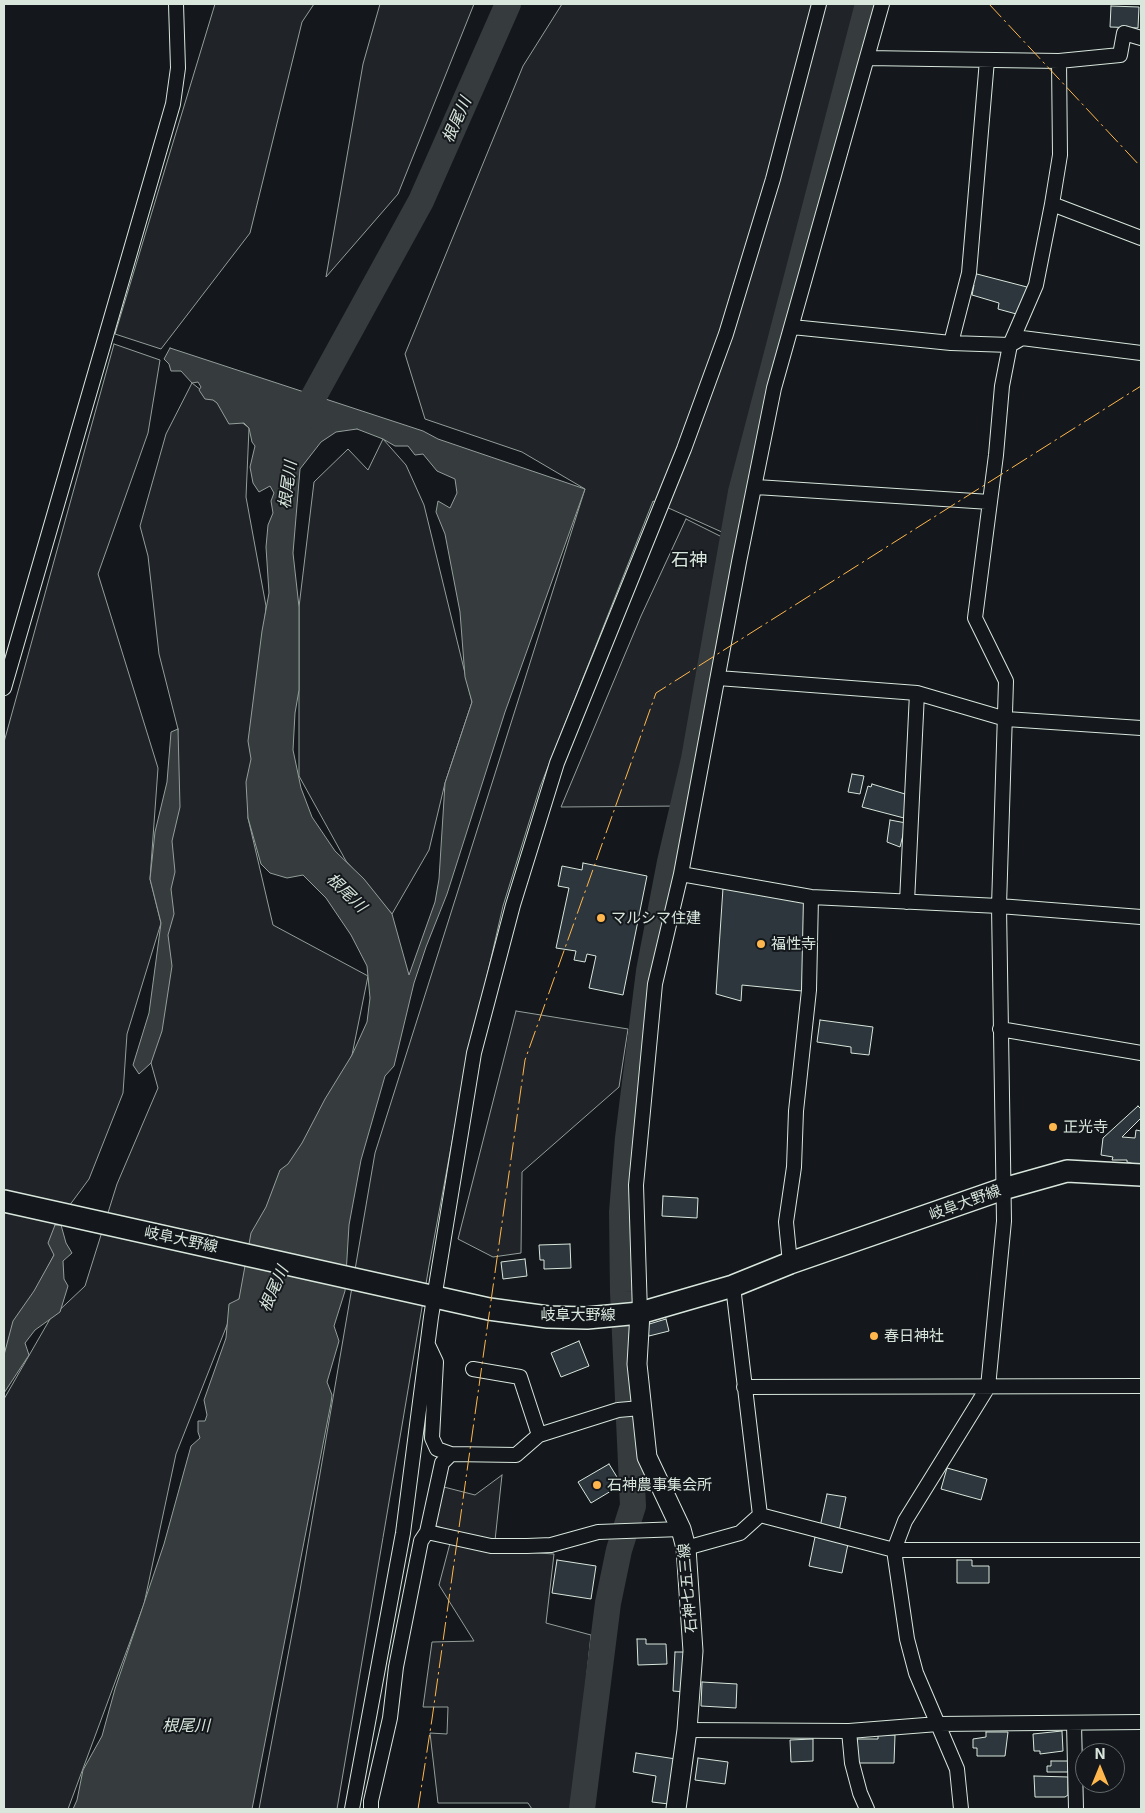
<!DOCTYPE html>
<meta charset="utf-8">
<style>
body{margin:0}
#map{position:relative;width:1145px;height:1813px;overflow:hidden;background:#14181c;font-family:Inter,sans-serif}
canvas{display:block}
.frame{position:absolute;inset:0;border:5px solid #d8e6dc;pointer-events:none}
.north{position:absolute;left:1075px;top:1743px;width:50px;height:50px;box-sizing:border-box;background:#14181c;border:1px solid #626a69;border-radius:50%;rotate:0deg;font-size:14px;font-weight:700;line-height:20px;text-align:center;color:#d8e6dc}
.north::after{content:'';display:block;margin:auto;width:18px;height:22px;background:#ffb74d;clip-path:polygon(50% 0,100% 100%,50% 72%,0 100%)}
</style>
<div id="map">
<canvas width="1145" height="1813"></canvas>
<div class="frame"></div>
<div class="north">N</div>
</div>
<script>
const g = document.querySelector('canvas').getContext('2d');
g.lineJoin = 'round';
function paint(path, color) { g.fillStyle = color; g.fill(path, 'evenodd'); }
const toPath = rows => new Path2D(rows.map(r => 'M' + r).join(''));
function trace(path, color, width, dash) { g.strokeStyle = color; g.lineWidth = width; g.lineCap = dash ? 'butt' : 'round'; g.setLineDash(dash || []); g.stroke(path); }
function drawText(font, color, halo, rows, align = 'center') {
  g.font = font + ' Inter,"Noto Sans JP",sans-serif'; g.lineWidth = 4; g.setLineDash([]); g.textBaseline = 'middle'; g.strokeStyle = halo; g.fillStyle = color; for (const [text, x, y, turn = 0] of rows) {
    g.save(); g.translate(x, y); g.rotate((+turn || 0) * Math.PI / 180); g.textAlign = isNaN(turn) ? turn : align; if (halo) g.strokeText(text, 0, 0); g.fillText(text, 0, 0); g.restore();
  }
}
const green = toPath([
 [215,4,314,4,302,22,250,233,161,349,115,334,215,4],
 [380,4,474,4,398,194,326,277,363,64,380,4],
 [562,4,865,4,853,55,784,294,724,533,653,501,540,787,503,906,465,1072,429,1266,337,1809,259,1809,298,1602,375,1153,585,489,522,452,425,419,405,354,523,66,562,4],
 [114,344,160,360,148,433,98,574,158,768,150,879,161,923,127,1034,123,1093,89,1179,55,1225,54,1255,4,1352,4,742,114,344],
 [192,383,249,428,246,497,266,606,248,818,273,925,368,976,352,1055,227,1325,176,1454,144,1604,68,1809,4,1809,4,1399,50,1319,85,1286,117,1184,158,1088,151,1063,178,729,159,654,148,556,140,526,166,434,192,383],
 [383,439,406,465,424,505,472,702,445,783,429,850,392,914,346,861,299,776,299,607,314,482,348,449,368,470,383,439],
 [686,519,730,541,680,806,561,807,641,616,686,519],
 [516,1011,628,1029,619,1087,522,1172,521,1253,493,1257,458,1239,516,1011],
 [502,1475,494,1550,554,1554,546,1623,591,1635,573,1809,532,1809,528,1803,438,1803,430,1733,447,1734,448,1707,423,1707,432,1642,474,1641,439,1585,453,1532,434,1525,444,1487,475,1495,502,1475]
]);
const water = toPath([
 [170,348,423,431,438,439,585,489,505,712,447,894,426,947,414,983,394,1066,385,1076,361,1160,349,1225,345,1291,334,1326,339,1341,327,1382,332,1395,331,1403,252,1809,73,1809,77,1800,83,1770,102,1736,115,1689,164,1544,191,1446,200,1438,198,1432,198,1421,205,1421,207,1415,204,1400,226,1338,229,1304,239,1299,251,1233,266,1207,280,1170,288,1164,302,1143,325,1099,352,1055,367,1022,370,998,367,966,351,935,326,898,303,875,287,878,270,873,261,864,248,818,246,782,251,759,248,741,262,631,269,593,266,547,268,525,273,513,271,501,274,493,270,486,259,492,253,483,250,467,255,446,252,442,249,428,244,423,229,424,217,403,213,400,205,399,199,390,201,387,198,382,192,383,181,371,171,371,169,364,164,359,170,348],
 [357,429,383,439,395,446,408,446,415,455,423,454,437,471,455,479,457,493,450,508,438,501,436,512,445,534,460,612,465,677,472,702,445,783,439,879,435,902,409,975,392,914,364,879,335,851,312,817,301,788,293,750,295,713,299,690,299,607,293,553,300,469,321,442,336,432,357,429],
 [178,729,180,807,172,841,175,872,171,889,174,914,168,935,172,966,162,1031,151,1063,139,1074,133,1065,149,1013,161,923,150,879,155,832,167,782,171,732,178,729],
 [55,1225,61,1225,66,1243,72,1253,63,1261,64,1279,68,1286,60,1312,35,1330,25,1343,29,1355,4,1393,4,1355,13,1321,34,1291,54,1255,48,1243,55,1225]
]);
const river = toPath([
 [298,425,421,201,508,4],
 [582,1809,608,1603,619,1550,633,1506,623,1292,622,1212,628,1138,649,971,670,862,694,759,741,492,868,4]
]);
const building = toPath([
 [1111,6,1139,7,1138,28,1110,27,1111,6],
 [973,273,1027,287,1020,315,998,309,999,303,972,295,974,285,971,284,973,273],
 [852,774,864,776,860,794,848,792,852,774],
 [872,784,905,794,905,797,907,798,904,818,862,807,868,786,871,787,872,784],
 [890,820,906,823,900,847,887,842,890,820],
 [583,863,647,876,623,995,589,988,596,956,587,954,585,962,574,960,576,951,556,948,569,888,558,886,562,866,582,870,583,863],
 [723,888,805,902,802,991,742,985,741,1001,716,994,723,888],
 [820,1020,873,1027,869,1055,851,1053,851,1047,817,1042,820,1020],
 [1138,1106,1141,1109,1141,1118,1122,1137,1135,1138,1136,1130,1141,1131,1141,1129,1141,1166,1127,1162,1127,1160,1112,1160,1113,1157,1101,1155,1103,1138,1138,1106],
 [663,1196,698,1198,697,1218,662,1216,663,1196],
 [570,1244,571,1268,544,1269,544,1260,540,1260,539,1245,570,1244],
 [525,1259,527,1276,503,1279,501,1262,525,1259],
 [666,1319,669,1331,649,1336,646,1325,666,1319],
 [579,1341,589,1366,561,1377,551,1353,579,1341],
 [609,1464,620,1482,609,1489,611,1491,591,1503,578,1482,609,1464],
 [947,1468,987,1479,981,1500,941,1489,947,1468],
 [827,1494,846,1497,839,1531,820,1527,827,1494],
 [815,1537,848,1544,842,1573,809,1566,815,1537],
 [557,1560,596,1566,591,1599,552,1593,557,1560],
 [957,1560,972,1560,972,1566,989,1566,989,1583,957,1583,957,1560],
 [637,1639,646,1639,646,1644,666,1644,667,1664,638,1665,637,1639],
 [675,1652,686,1652,685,1692,673,1691,675,1652],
 [702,1682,737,1684,736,1708,701,1706,702,1682],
 [1062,1731,1063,1751,1040,1754,1040,1751,1034,1751,1033,1734,1062,1731],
 [986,1732,1008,1732,1005,1756,977,1756,977,1748,973,1748,973,1739,986,1737,986,1732],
 [878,1735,895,1735,894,1763,856,1763,857,1739,878,1739,878,1735],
 [813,1739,813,1761,791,1762,790,1740,813,1739],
 [636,1753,676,1759,669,1804,652,1802,656,1776,633,1772,636,1753],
 [698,1758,728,1762,725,1784,695,1780,698,1758],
 [1051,1761,1068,1761,1068,1772,1047,1772,1047,1766,1051,1766,1051,1761],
 [1034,1776,1068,1777,1068,1795,1065,1797,1035,1797,1034,1776]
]);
const minor = toPath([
 [867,58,1059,61,1120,55,1124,33,1141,38],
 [1059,61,1060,155,1052,204,1141,238],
 [792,327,951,343,1010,345,1022,338,1141,353],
 [951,343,969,273,987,60],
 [756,487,990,502],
 [718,678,917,693,1006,719,1141,728],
 [4,688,173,104,178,68,176,4],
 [681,874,811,897,999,906,1141,917],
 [907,902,917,693],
 [1000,1029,1141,1053],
 [790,1263,786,1222,794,1167,796,1111,809,990,811,897],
 [733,1286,760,1515],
 [640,1313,636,1185,655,984,681,874,739,562,774,388,882,4],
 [428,1345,436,1362,432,1438,437,1449,451,1454],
 [473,1369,520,1377,539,1435],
 [744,1387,1141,1386],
 [760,1515,894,1550,1141,1550],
 [427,1532,442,1463,451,1454,516,1455,539,1435,618,1410,641,1408],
 [686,1548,740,1533,760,1515],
 [1074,1723,1076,1809],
 [687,1730,849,1731,938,1724,1141,1722],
 [849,1731,852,1763,860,1793,867,1809],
 [352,1809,403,1533,431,1317,474,1053,513,905,557,763,684,449,726,334,773,179,819,4],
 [371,1809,371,1801,390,1718,396,1667,421,1541,427,1532,491,1546,527,1546,551,1545,598,1532,681,1529],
 [961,1809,957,1769,916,1673,907,1639,894,1550,905,1521,988,1387,1004,1221,999,906,1006,681,975,618,996,455,1002,386,1010,345,1036,285,1052,204]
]);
const secondary = toPath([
 [640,1313,637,1364,647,1457,681,1529,686,1548,693,1651,687,1730,676,1809]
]);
const primary = toPath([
 [4,1201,489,1309,548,1317,587,1318,640,1313,733,1286,790,1263,1003,1189,1067,1171,1141,1175]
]);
const power = toPath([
 [989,4,1141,167],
 [418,1809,432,1719,525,1060,656,693,1141,386]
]);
const markers = [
 [601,918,5,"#ffb74d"],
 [761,944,5,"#ffb74d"],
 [1053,1127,5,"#ffb74d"],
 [874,1336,5,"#ffb74d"],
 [597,1485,5,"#ffb74d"]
];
const poiNames = [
 ["マルシマ住建",611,918],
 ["福性寺",771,944],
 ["正光寺",1063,1127],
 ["春日神社",884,1336],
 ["石神農事集会所",607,1485]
];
const streetNames = [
 ["岐阜大野線",965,1203,-20],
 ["岐阜大野線",181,1240,12],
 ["岐阜大野線",578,1315],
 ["石神七五三線",688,1588,-95]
];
const waterNames = [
 ["根尾川",457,120,-66],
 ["根尾川",288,485,-82],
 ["根尾川",346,893,44],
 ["根尾川",274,1289,-66],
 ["根尾川",186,1726]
];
const quarterNames = [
 ["石神",689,561]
];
paint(green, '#202428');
trace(green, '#939e99', 1);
paint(water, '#363b3e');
trace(water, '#939e99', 1);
trace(river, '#363b3e', 26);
paint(building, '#2c363c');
trace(building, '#d8e6dc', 1);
trace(minor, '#d8e6dc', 16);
trace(secondary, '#d8e6dc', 21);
trace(primary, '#d8e6dc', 24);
trace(minor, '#14181c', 14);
trace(secondary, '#14181c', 19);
trace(primary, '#14181c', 21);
trace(power, '#ffb74d', 1, [18, 4, 2.5, 4]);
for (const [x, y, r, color] of markers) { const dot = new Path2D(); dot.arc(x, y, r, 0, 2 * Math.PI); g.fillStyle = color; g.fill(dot); trace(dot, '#14181c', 2); }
drawText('15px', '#d8e6dc', '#14181c', poiNames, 'left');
drawText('15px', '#d8e6dc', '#14181c', streetNames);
drawText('italic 16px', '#d8e6dc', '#14181c', waterNames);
drawText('18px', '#d8e6dc', '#14181c', quarterNames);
</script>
